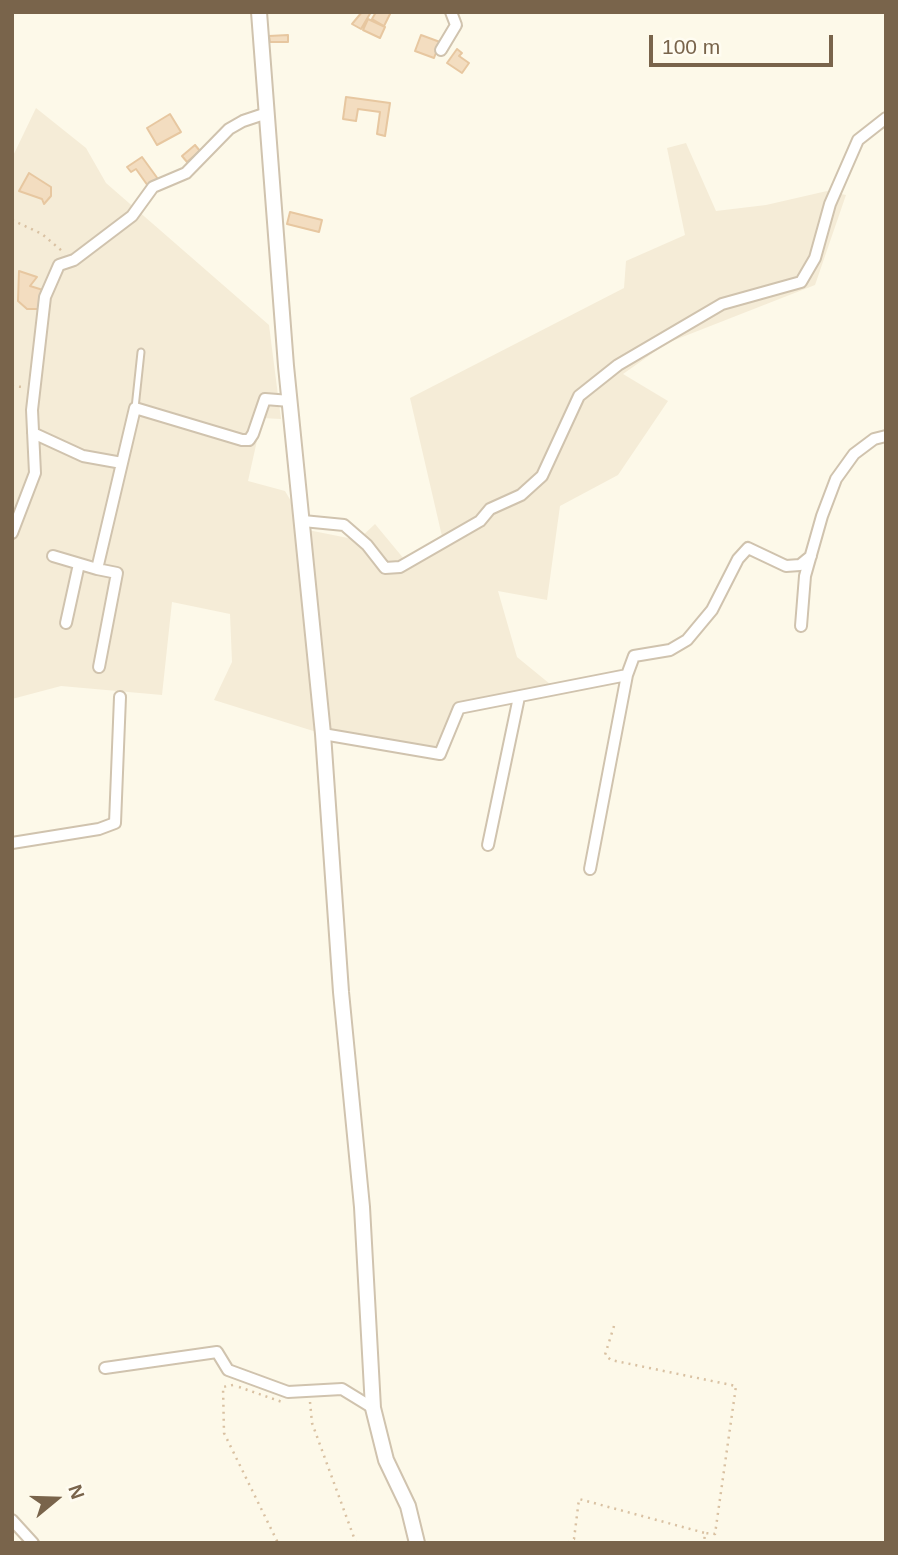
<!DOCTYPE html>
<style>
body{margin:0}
#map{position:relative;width:898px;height:1555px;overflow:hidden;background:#fdf9e9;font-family:Helvetica,sans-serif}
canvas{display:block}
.frame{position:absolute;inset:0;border:14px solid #79644b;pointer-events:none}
.north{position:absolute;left:21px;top:1464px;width:70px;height:70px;-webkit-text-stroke:5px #fffcf1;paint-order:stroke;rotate:71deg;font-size:19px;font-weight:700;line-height:28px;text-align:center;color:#79644b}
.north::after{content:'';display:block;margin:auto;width:24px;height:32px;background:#79644b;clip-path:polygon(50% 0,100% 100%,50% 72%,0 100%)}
.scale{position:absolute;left:649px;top:35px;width:184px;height:32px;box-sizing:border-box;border:4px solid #79644b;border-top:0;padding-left:9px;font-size:21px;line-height:24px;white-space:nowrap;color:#79644b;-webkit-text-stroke:5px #fffcf1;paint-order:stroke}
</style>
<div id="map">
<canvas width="898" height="1555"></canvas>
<div class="frame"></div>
<div class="north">N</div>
<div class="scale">100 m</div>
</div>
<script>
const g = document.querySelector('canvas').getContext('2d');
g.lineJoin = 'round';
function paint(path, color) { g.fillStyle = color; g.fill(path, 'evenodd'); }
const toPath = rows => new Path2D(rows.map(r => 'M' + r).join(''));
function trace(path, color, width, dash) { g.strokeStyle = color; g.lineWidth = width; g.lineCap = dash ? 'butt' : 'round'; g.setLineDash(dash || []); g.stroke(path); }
const residential = toPath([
 [36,108,86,148,106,183,269,325,281,419,262,418,248,481,285,491,308,530,358,540,375,524,409,565,444,545,410,398,624,288,626,261,685,235,667,148,686,143,716,211,766,205,827,191,846,195,815,285,667,343,623,374,668,401,618,475,560,506,547,600,498,591,517,657,550,684,459,708,440,754,323,734,214,700,232,662,230,614,172,602,162,695,61,686,12,699,12,158]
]);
const building = toPath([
 [362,12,371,12,361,29,352,24,362,12],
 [376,12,391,12,384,26,372,19,376,12],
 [368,19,385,27,380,38,363,30,368,19],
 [288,35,288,42,270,42,269,36,288,35],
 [421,35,440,42,434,58,415,51,421,35],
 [457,49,462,53,459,56,469,63,462,73,447,63,457,49],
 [346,97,390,103,385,136,377,134,380,112,358,109,356,121,343,119,346,97],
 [170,114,181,132,157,145,147,128,170,114],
 [195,145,200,151,187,162,182,156,195,145],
 [142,157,158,179,148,186,136,169,131,172,127,167,142,157],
 [29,173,51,187,51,196,44,204,42,199,19,191,29,173],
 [290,212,322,220,319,232,287,224,290,212],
 [19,271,37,277,30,286,43,290,40,309,27,309,18,301,19,271]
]);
const path = toPath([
 [12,220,42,234,62,251],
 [12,386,23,387],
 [614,1326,605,1355,611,1360,736,1386,715,1534,705,1533],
 [233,1385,223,1387,224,1433,278,1543],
 [239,1387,285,1403],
 [310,1402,312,1423,356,1543],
 [568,1543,574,1539,579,1499,705,1533,704,1543]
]);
const service = toPath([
 [135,408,141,352]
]);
const minor = toPath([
 [441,50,456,25,451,12],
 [33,433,83,456,122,463],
 [303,521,344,525,367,545,385,568,400,567,480,521,490,509,521,495,542,476,579,396,618,365,722,304,801,282,815,258,830,204,858,140,886,118],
 [12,533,35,473,32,410,45,297,59,265,74,260,132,216,153,187,186,173,229,129,243,121,267,113],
 [53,556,97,569],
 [66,623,79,564],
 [801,626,805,576,822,516,836,479,854,454,874,439,886,436],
 [99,667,117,573,97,569,135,408,242,440,249,440,253,434,265,399,290,401],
 [323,734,440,754,459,708,627,675],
 [12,843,99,829,115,823,120,697],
 [488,845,519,697],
 [590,869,627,675,634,656,670,650,687,640,712,610,738,559,748,548,786,566,800,565,811,556],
 [105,1368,217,1352,228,1370,288,1392,342,1389,373,1408],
 [12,1520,33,1543]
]);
const tertiary = toPath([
 [259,12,286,366,323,734,341,992,362,1207,373,1408,386,1460,408,1506,417,1543]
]);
paint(residential, '#f5ecd7');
paint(building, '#f3ddc0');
trace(building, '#e7c7a0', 2);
trace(service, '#d0c3ae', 9);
trace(minor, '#d0c3ae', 14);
trace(tertiary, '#d0c3ae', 18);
trace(path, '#d9c1a2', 2.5, [2, 5]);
trace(service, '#fff', 5);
trace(minor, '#fff', 10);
trace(tertiary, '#fff', 14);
</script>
